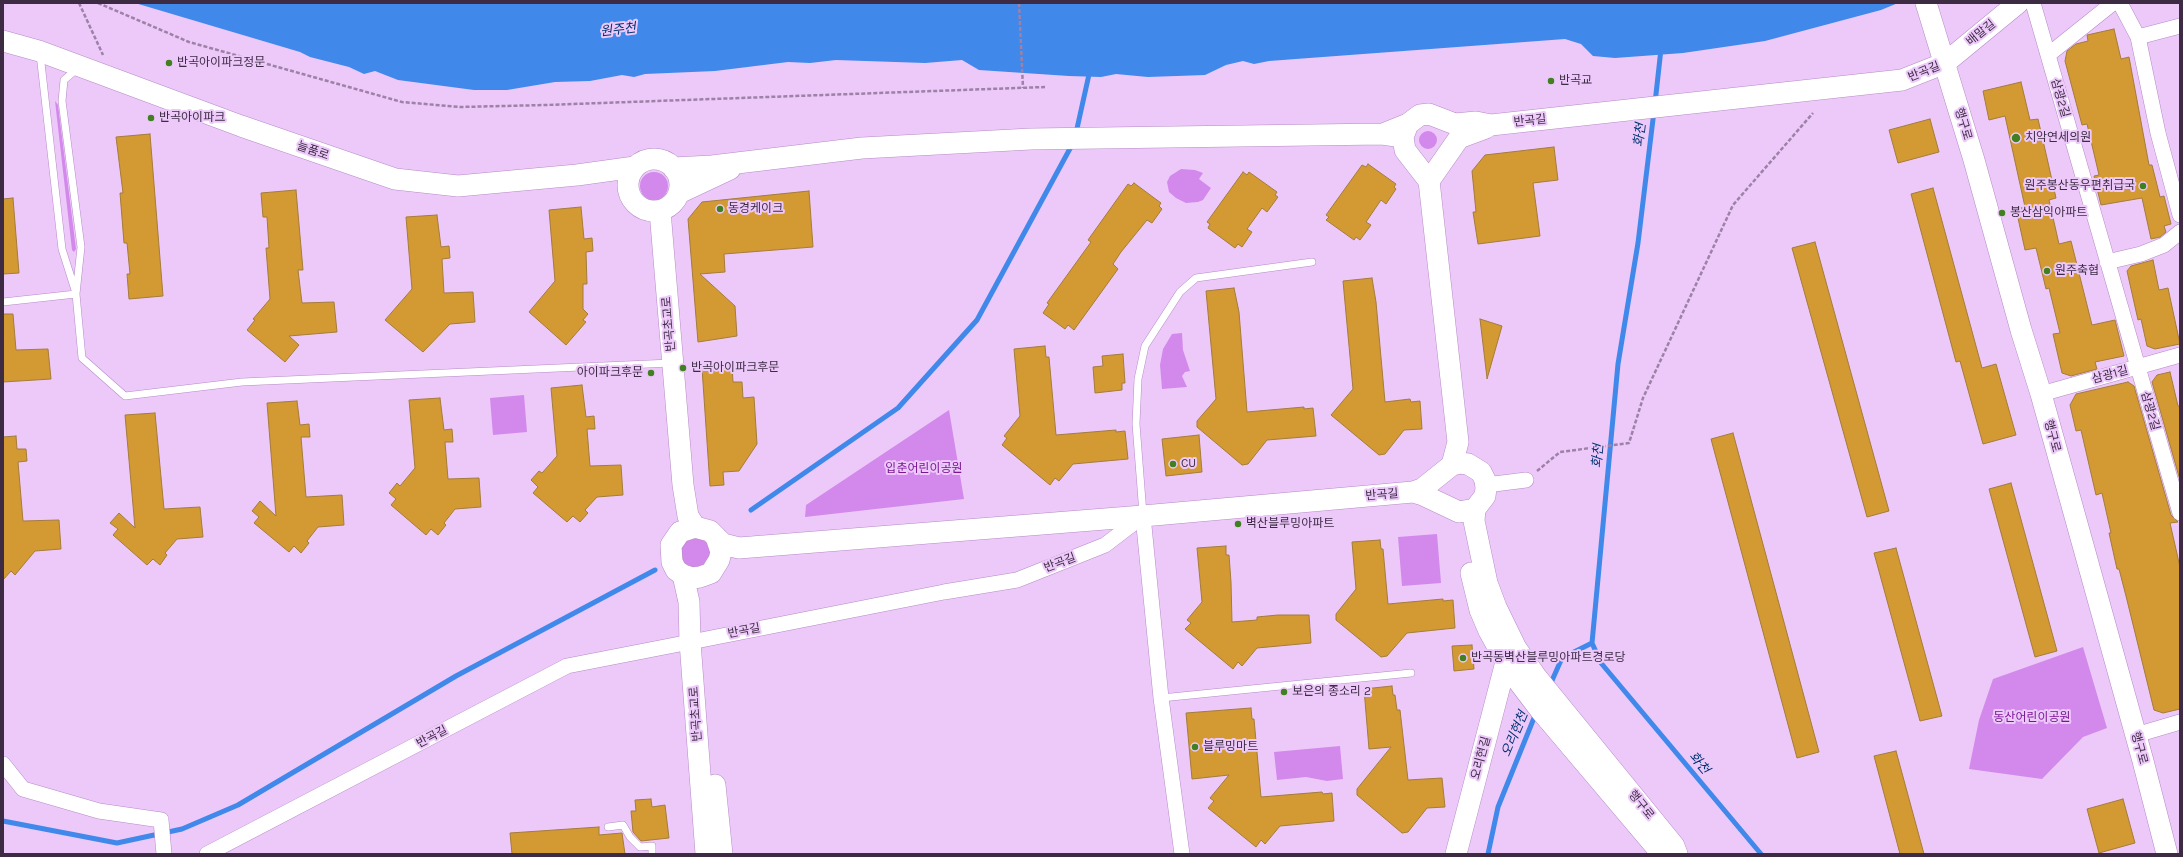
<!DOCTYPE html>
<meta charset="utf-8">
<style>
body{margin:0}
#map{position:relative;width:2183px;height:857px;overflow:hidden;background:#edc9fa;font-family:Karla,sans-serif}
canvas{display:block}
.frame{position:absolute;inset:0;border:4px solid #3d2b44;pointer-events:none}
</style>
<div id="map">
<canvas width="2183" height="857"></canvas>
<div class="frame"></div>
</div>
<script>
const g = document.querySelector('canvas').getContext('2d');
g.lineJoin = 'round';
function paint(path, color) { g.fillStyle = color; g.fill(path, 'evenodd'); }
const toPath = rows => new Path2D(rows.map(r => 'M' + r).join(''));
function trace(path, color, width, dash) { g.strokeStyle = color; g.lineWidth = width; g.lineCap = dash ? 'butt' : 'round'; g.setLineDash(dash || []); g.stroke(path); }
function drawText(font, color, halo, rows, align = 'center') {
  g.font = font + ' Karla,"Noto Sans KR",sans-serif'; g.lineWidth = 4; g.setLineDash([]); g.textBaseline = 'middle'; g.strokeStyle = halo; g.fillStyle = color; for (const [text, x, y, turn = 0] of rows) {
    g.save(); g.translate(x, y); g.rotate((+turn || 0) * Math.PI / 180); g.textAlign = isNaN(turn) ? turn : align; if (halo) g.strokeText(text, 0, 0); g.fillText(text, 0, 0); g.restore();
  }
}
const green = toPath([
 [55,101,58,105,76,249,74,252,72,250],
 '1419 140a9 9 0 1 1 18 0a9 9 0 1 1-18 0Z',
 [1181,169,1195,170,1203,173,1199,179,1211,188,1203,200,1198,202,1186,203,1176,198,1169,192,1167,182,1170,176],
 '640 186a14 14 0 1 1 28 0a14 14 0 1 1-28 0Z',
 [1182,333,1183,350,1190,371,1185,372,1182,376,1187,387,1162,389,1160,365,1163,349,1172,334],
 [524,395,527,432,493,435,490,398],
 [949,410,964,499,805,517,806,505],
 [1437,534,1441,583,1402,586,1398,537],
 [706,537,712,558,699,570,682,564,680,542,684,538],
 [2083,647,2107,728,2083,737,2042,779,1969,769,1979,720,1993,679],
 [1340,746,1343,779,1327,781,1306,777,1277,780,1274,752]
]);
const water = toPath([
 [135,3,1898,3,1881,10,1765,41,1683,53,1615,58,1593,56,1581,44,1565,39,1269,61,1254,64,1243,61,1226,65,1205,75,1148,77,1116,74,1101,77,1069,76,979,70,962,60,925,63,836,60,810,63,788,62,715,71,645,74,634,77,622,75,590,81,555,82,507,90,474,90,398,80,375,71,364,74,349,67,310,57,300,52]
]);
const stream = toPath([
 [1655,103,1661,49],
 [1654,111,1638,243,1618,364,1592,643,1601,663,1761,854],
 [1076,133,1090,70],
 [751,510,898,408,977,320,1073,143],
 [1550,685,1562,658,1592,643],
 [3,821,117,843,182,829,238,805,456,676,655,570],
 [1488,854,1498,807,1536,713]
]);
const building = toPath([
 [2114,29,2121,59,2129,57,2149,165,2152,165,2160,197,2164,196,2171,224,2164,226,2166,232,2160,237,2151,239,2142,198,2101,205,2094,176,2099,175,2087,124,2082,125,2065,61,2067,51,2076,44,2088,41,2087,35,2114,29],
 [2021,82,2030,120,2038,119,2047,158,2056,198,2049,200,2059,244,2071,241,2092,325,2115,320,2124,356,2095,362,2097,369,2071,376,2062,373,2053,334,2060,333,2049,288,2046,289,2036,248,2025,250,2016,209,2025,207,2005,116,1989,120,1983,91,2021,82],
 [1930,119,1939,152,1898,163,1889,130,1930,119],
 [150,134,163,296,129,299,127,274,130,274,127,243,124,243,120,193,123,193,116,137,150,134],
 [1554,147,1558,180,1533,183,1540,236,1478,244,1473,212,1476,212,1472,171,1485,155,1554,147],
 [1368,164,1396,184,1394,187,1396,189,1386,204,1381,200,1366,222,1371,225,1360,240,1356,237,1354,240,1326,220,1329,217,1326,215,1362,165,1366,167,1368,164],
 [1243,172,1247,175,1249,172,1277,192,1275,195,1278,197,1267,212,1262,208,1247,229,1252,232,1242,247,1238,244,1235,248,1208,228,1210,224,1207,222,1243,172],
 [1134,183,1161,203,1159,206,1162,209,1152,223,1147,220,1121,252,1113,264,1118,269,1074,330,1068,325,1065,329,1043,313,1049,304,1047,303,1091,242,1088,240,1128,184,1131,186,1134,183],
 [1933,188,1982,368,1996,364,2016,435,1983,444,1960,361,1956,362,1911,194,1933,188],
 [296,190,303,270,298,270,302,303,334,302,337,332,289,336,299,345,285,362,247,330,255,320,253,319,270,299,266,248,269,248,267,217,263,217,261,193,296,190],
 [809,191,813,247,724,254,725,272,700,274,735,306,737,336,698,342,688,219,702,202,809,191],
 [13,198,19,273,3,274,3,199,13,198],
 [581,207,584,239,592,238,593,251,586,252,587,284,583,284,583,309,588,314,583,320,586,322,566,345,529,312,555,281,549,210,581,207],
 [437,215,441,247,449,246,450,258,442,259,444,293,473,292,475,322,450,324,423,352,385,320,412,289,406,217,437,215],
 [1815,242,1889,511,1867,517,1792,248,1815,242],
 [2153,260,2159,290,2168,288,2180,344,2155,349,2147,346,2141,319,2138,320,2127,271,2131,266,2153,260],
 [1372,278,1376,302,1385,402,1410,399,1411,402,1420,401,1422,429,1404,430,1385,454,1379,455,1331,415,1353,389,1343,281,1372,278],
 [1234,288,1239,312,1247,412,1304,407,1304,409,1313,408,1316,436,1267,440,1248,464,1242,465,1197,427,1197,421,1216,399,1206,291,1234,288],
 [3,314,13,314,16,350,48,349,51,379,3,382,3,314],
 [1480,319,1502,326,1487,379,1487,378,1480,319],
 [1045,346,1046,357,1049,357,1056,435,1116,430,1116,432,1125,431,1128,459,1073,464,1059,481,1055,478,1050,485,1002,445,1007,438,1004,436,1020,416,1014,349,1045,346],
 [1123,354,1125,383,1122,383,1122,390,1095,393,1093,367,1103,366,1102,356,1123,354],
 [732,366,733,382,742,382,743,398,754,397,757,444,739,471,723,472,724,485,710,486,702,368,732,366],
 [2170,372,2178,406,2180,406,2180,480,2152,382,2157,375,2170,372],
 [2128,382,2134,386,2171,515,2178,522,2170,523,2180,567,2180,709,2163,713,2154,710,2126,596,2119,569,2117,569,2109,533,2111,533,2102,493,2096,495,2081,430,2076,431,2070,405,2076,394,2128,382],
 [582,385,586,417,594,416,595,429,587,429,590,466,621,465,623,495,597,497,585,510,588,513,580,522,573,516,567,522,533,493,538,487,531,480,539,471,542,473,557,456,551,388,582,385],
 [440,398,444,430,452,429,453,442,445,442,448,479,479,478,481,507,455,509,444,523,446,525,438,535,431,529,426,535,391,505,396,499,389,493,397,483,400,486,415,468,409,400,440,398],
 [297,401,300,425,309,424,310,437,301,437,306,497,342,495,344,525,318,527,307,541,309,543,301,553,294,546,289,552,254,523,259,517,252,511,260,501,276,516,267,403,297,401],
 [155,413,164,509,200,507,203,537,177,539,165,553,167,555,160,565,153,559,147,565,113,535,118,529,110,523,119,513,135,528,125,415,155,413],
 [1733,433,1819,752,1797,758,1711,439,1733,433],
 [1199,435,1202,472,1166,476,1162,439,1199,435],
 [16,436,17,449,26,449,27,461,18,462,23,521,59,520,61,549,35,551,15,575,11,571,3,580,3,437,16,436],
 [2011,483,2057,651,2035,657,1989,489,2011,483],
 [1380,540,1381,549,1383,549,1388,604,1443,599,1443,601,1453,600,1455,628,1407,633,1387,656,1381,657,1336,620,1336,614,1356,589,1352,542,1380,540],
 [1226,546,1226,555,1229,555,1231,582,1232,622,1257,620,1257,617,1278,615,1309,615,1311,643,1257,648,1242,666,1238,662,1233,669,1185,629,1191,623,1187,620,1202,602,1197,548,1226,546],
 [1896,548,1942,716,1920,721,1874,553,1896,548],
 [1472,645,1474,669,1454,671,1452,646,1472,645],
 [1392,686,1393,695,1395,695,1397,710,1400,710,1408,780,1442,778,1445,807,1427,808,1408,832,1402,833,1357,795,1357,789,1391,747,1369,749,1364,689,1392,686],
 [1251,708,1252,719,1254,719,1261,797,1322,792,1323,794,1332,793,1334,821,1280,826,1265,844,1261,840,1256,847,1208,808,1214,801,1210,798,1229,775,1192,779,1186,713,1251,708],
 [1896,751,1924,854,1900,854,1874,756,1896,751],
 [651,799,652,807,665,805,669,838,641,841,633,832,631,811,636,811,635,800,651,799],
 [2123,799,2135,843,2099,853,2087,809,2123,799],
 [599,827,599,835,622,833,625,854,512,854,510,833,599,827]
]);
const path = toPath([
 [79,3,103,55],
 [98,3,189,42,402,102,460,107,546,105,1045,87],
 [1019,3,1023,88],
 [1537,471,1560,452,1629,443,1643,398,1733,205,1813,113]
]);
const lane = toPath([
 [40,54,62,249,75,290],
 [78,68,64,80,62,101,81,247,76,294,82,358,125,396,242,382,671,363],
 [3,302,76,294],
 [1143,514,1136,424,1138,379,1145,346,1180,292,1196,278,1312,262],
 [1161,698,1411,673],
 [608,827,623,825,630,837,640,847,652,846,652,854]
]);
const street = toPath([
 [2033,3,2180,513],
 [2120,3,2138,37,2158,133,2180,215],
 [2138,37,2180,26],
 [2048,55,2113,3],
 [2107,262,2141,254,2164,245,2180,232],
 [2041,394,2180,355],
 [1486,485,1526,480],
 [1143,516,1161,698,1182,854],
 [701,640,944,592,1017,580,1105,545,1143,516],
 [2136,735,2180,722],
 [3,764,23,789,99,811,161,820,164,854],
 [207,854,567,666,690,642]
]);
const secondary = toPath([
 [1926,3,1974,160,2021,330,2041,394,2143,761,2167,854],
 [3,41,39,51,241,126,395,179,458,186,577,175,635,167],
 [1408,124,1403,137,1405,150,1429,181,1458,442,1452,465],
 [1383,134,1408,124,1420,115,1429,114,1455,124,1476,122,1491,125,1902,80,1945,63,2018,3],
 '628 185a26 26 0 1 1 52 0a26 26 0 1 1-52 0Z',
 [673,168,712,166,862,148,1031,139,1382,134,1403,137],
 [1429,181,1459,138,1486,128],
 [679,193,730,169],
 [660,211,683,485,688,516,695,527],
 [1475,509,1474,521,1487,583,1496,607,1516,648,1537,678,1674,846,1677,854],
 [716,537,721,552,719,560,711,573,700,577,692,578,683,575,676,570,672,562,671,545,680,532,695,527,710,531,723,544,739,548,1143,516,1413,492,1422,489,1452,465,1460,463,1468,464,1481,472,1485,480,1486,488,1485,496,1475,509,1459,512,1423,495,1413,492],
 [1471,573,1480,610,1489,631,1512,673,1541,711,1662,854],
 [683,575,689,602,690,642,706,854],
 [715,785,722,854],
 [1456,854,1506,662]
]);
const markers = [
 [169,63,4,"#408020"],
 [1551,81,4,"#408020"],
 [151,118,4,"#408020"],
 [2016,138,5,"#408020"],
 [2143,186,4,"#408020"],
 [720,209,4,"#408020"],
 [2002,213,4,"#408020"],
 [2047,271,4,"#408020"],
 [683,368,4,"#408020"],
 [651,373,4,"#408020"],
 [1173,464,4,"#408020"],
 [1238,524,4,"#408020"],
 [1463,658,4,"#408020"],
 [1284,692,4,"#408020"],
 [1195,747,4,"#408020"]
];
const streetNames = [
 ["배말길",1981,33,-39],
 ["반곡길",1924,72,-22],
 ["삼광2길",2060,98,74],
 ["반곡길",1530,121,-6],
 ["행구로",1963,124,73],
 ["늘품로",313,151,19],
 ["반곡초교로",669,324,-95],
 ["삼광1길",2110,375,-15],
 ["삼광2길",2150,411,74],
 ["행구로",2052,436,75],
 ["반곡길",1382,495,-5],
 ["반곡길",1060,563,-21],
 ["반곡길",744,631,-11],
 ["반곡초교로",696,714,-94],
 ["반곡길",432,737,-28],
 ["행구로",2139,748,75],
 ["오리현길",1481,758,-75],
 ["행구로",1641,805,51]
];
const poiNames = [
 ["반곡아이파크정문",177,63],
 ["반곡교",1559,81],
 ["반곡아이파크",159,118],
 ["치악연세의원",2025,138],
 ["원주봉산동우편취급국",2135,186,"right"],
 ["동경케이크",728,209],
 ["봉산삼익아파트",2010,213],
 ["원주축협",2055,271],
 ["반곡아이파크후문",691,368],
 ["아이파크후문",643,373,"right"],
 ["CU",1181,464],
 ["벽산블루밍아파트",1246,524],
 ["반곡동벽산블루밍아파트경로당",1471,658],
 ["보은의 종소리 2",1292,692],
 ["블루밍마트",1203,747]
];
const parkNames = [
 ["입춘어린이공원",924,469],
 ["동산어린이공원",2032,718]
];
const waterNames = [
 ["원주천",618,30,-7],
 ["화천",1640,135,-83],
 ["화천",1598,456,-85],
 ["오리현천",1515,734,-67],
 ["화천",1699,763,50]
];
paint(green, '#d289eb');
paint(water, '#4088ea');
trace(stream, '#4088ea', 5);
paint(building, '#d39933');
trace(building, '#a47b3a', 1);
trace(lane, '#b68ac5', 8);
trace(street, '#b68ac5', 16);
trace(secondary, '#b68ac5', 22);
trace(path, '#9d81a7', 2.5, [4, 2]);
trace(lane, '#fff', 7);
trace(street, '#fff', 15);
trace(secondary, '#fff', 21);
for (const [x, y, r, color] of markers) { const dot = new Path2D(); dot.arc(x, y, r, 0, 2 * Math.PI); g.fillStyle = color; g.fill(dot); trace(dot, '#edc9fa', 1.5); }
drawText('12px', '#3d2b44', '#edc9fa', streetNames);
drawText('12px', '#3d2b44', '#edc9fa', poiNames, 'left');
drawText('12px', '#7a1695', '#edc9fa', parkNames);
drawText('italic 13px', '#023371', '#edc9fa', waterNames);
</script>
